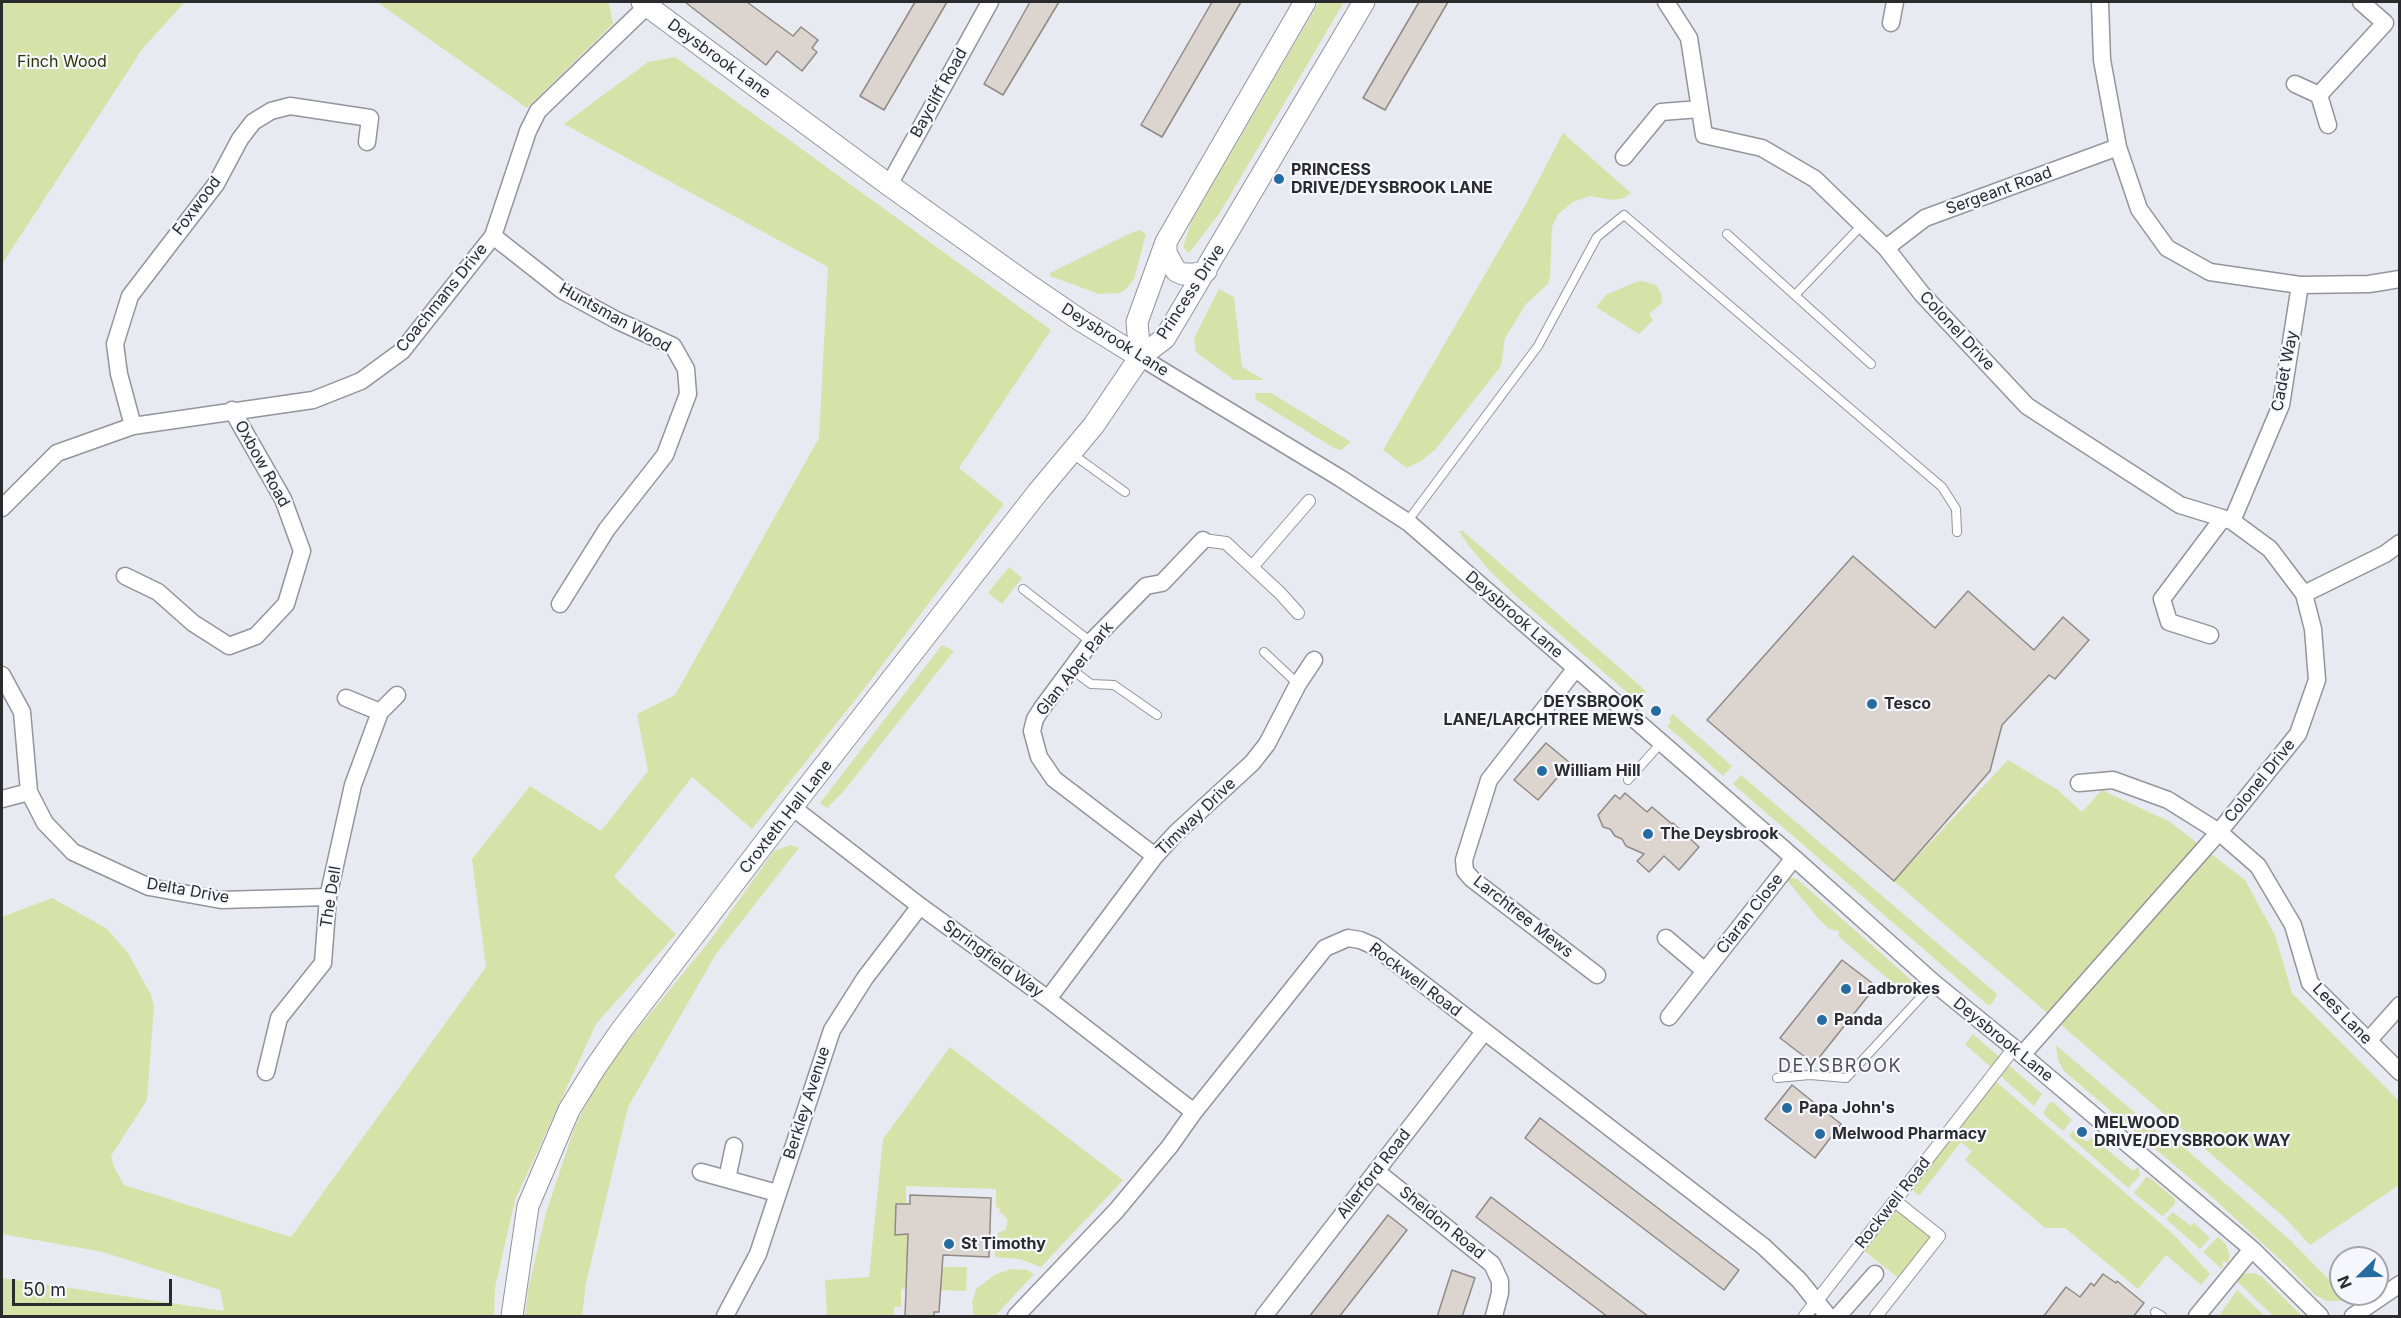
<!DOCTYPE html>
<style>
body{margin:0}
#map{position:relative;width:2401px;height:1318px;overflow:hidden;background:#e8eaf2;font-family:Inter,sans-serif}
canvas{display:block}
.frame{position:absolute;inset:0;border:3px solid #2b2b2e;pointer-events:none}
.north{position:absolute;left:2329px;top:1246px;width:60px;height:60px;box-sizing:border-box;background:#f6f7fe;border:2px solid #a5a5ab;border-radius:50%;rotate:247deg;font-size:16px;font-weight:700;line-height:24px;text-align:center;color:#2b2b2e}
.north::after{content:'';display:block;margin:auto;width:21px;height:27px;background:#266ca1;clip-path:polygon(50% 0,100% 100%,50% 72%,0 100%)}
.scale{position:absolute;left:12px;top:1279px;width:160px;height:27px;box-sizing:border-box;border:3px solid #2b2b2e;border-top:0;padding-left:8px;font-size:18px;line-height:21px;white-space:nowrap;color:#2b2b2e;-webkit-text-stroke:4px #f6f7fe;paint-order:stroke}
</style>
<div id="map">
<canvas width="2401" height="1318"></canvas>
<div class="frame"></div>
<div class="north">N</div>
<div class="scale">50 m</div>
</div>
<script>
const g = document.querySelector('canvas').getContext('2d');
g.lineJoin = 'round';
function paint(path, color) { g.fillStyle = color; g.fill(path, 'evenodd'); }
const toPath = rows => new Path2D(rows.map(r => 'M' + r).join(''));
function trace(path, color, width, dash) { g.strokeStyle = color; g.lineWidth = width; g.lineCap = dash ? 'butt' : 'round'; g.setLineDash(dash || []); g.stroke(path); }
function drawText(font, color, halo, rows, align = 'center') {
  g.font = font + ' Inter,sans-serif'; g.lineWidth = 4.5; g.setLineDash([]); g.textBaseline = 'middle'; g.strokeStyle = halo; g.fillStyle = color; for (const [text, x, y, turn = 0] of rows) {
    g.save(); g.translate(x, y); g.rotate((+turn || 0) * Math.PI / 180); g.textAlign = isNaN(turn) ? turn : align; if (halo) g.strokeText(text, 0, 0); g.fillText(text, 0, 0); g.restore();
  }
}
const green = toPath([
 [2,2,185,2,143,48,2,264],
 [377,2,607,2,609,3,613,24,527,108],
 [1319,2,1344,2,1219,214,1189,253,1183,247,1191,222],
 [675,57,1051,330,959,468,1004,504,867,685,752,829,692,777,614,877,676,934,596,1024,515,1200,495,1288,494,1316,2,1316,2,1278,224,1311,220,1290,103,1252,2,1234,2,917,52,898,106,928,128,953,151,995,154,1006,147,1100,111,1156,114,1167,124,1185,291,1237,486,967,472,859,530,786,601,831,648,771,637,714,675,695,819,438,828,267,564,124,648,62],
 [1563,133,1631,193,1624,198,1613,200,1590,196,1573,202,1558,214,1552,227,1550,276,1548,284,1526,304,1505,338,1501,366,1435,450,1421,461,1407,468,1383,450,1526,204],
 [1140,230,1146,234,1134,279,1125,290,1119,293,1099,294,1050,276,1050,273,1131,233],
 [1643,281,1656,285,1661,293,1662,303,1649,314,1653,320,1639,334,1596,307,1606,295,1636,282],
 [1219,289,1234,297,1242,367,1264,380,1234,380,1196,352,1194,338],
 [1256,393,1271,393,1351,442,1341,450,1334,448,1255,399],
 [1459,531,1463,531,1646,691,1637,701,1518,598,1488,569,1469,546],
 [1009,567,1022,578,1002,604,988,593],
 [942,645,954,651,844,791,827,808,820,803],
 [1673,714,1732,766,1723,776,1667,726,1671,722,1669,718],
 [2008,760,2058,790,2082,812,2102,790,2170,822,2245,880,2275,935,2292,993,2399,1101,2399,1185,2310,1245,2284,1217,1894,881],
 [1741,775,1997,994,1992,1004,1988,1005,1733,784],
 [790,845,799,848,716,954,628,1107,586,1283,582,1316,525,1316,529,1285,546,1213,575,1126,598,1082,618,1053,712,938,774,851],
 [1791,878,1797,879,1910,979,1913,984,1908,996,1838,936,1839,931,1829,929,1817,917,1786,879],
 [1973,1034,2042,1094,2034,1106,1965,1044],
 [2056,1045,2168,1141,2174,1139,2289,1239,2350,1301,2327,1301,2315,1295,2285,1264,2213,1198,2064,1071,2058,1060],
 [950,1047,1123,1180,1041,1267,1020,1259,995,1257,995,1238,998,1238,998,1233,1005,1230,1008,1221,1004,1215,999,1212,1000,1208,996,1207,996,1189,906,1186,906,1204,896,1235,908,1235,906,1288,901,1289,901,1307,894,1307,894,1316,827,1316,825,1280,869,1277,883,1139],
 [1994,1080,2173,1234,2210,1274,2201,1285,2166,1255,2138,1289,2065,1228,2045,1228,1965,1160,1972,1151,1961,1142,1919,1196,1910,1188],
 [2053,1102,2072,1120,2063,1131,2043,1114,2049,1103],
 [2073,1131,2087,1142,2092,1137,2133,1171,2138,1167,2140,1175,2128,1188,2069,1136],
 [2146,1177,2149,1177,2175,1199,2175,1204,2164,1215,2162,1216,2134,1193],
 [1895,1206,1933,1235,1901,1280,1863,1250],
 [2173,1212,2191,1226,2194,1223,2210,1238,2200,1249,2166,1219],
 [2218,1237,2226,1244,2230,1256,2228,1263,2223,1261,2222,1269,2203,1252],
 [933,1267,967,1267,966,1291,940,1290],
 [1012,1269,1027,1270,1034,1274,995,1316,974,1316,972,1301,977,1288,996,1274],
 [2254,1273,2261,1276,2302,1316,2273,1316,2237,1281,2242,1274],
 [2237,1290,2265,1316,2219,1316]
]);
const building = toPath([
 [685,2,747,2,793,36,801,27,818,40,812,48,817,52,802,71,777,51,766,65,685,2],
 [915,2,947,2,884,110,860,96,915,2],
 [1030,2,1059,2,1003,95,984,84,1030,2],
 [1212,2,1241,2,1162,137,1141,125,1212,2],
 [1419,2,1448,2,1385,110,1363,98,1419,2],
 [1853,556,1935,628,1968,591,2034,650,2063,617,2089,640,2055,679,2049,675,2002,725,1990,771,1894,881,1707,720,1853,556],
 [1546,743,1570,763,1538,800,1514,780,1546,743],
 [1625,793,1647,812,1652,807,1672,824,1673,823,1699,847,1679,870,1664,856,1649,872,1637,861,1644,854,1626,846,1622,839,1615,836,1610,829,1603,827,1598,815,1615,795,1620,799,1625,793],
 [1842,960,1876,986,1814,1064,1780,1038,1842,960],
 [1792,1085,1841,1124,1815,1158,1765,1119,1792,1085],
 [1540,1118,1739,1270,1724,1290,1525,1138,1540,1118],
 [910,1195,991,1198,989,1257,943,1255,939,1312,934,1312,934,1317,905,1317,908,1234,895,1235,896,1204,910,1204,910,1195],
 [1491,1197,1649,1317,1608,1317,1476,1217,1491,1197],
 [1388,1215,1407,1230,1339,1317,1309,1317,1388,1215],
 [1452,1270,1475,1278,1462,1317,1437,1317,1452,1270],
 [2103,1274,2116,1283,2117,1281,2144,1303,2133,1317,2043,1317,2066,1287,2080,1297,2091,1283,2094,1286,2103,1274]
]);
const service = toPath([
 [1727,234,1871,364],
 [1795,295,1862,225],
 [1071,453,1125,492],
 [1407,522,1538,346,1597,237,1624,215,1942,487,1956,509,1957,532],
 [1023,589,1091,642],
 [1264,652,1298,684],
 [1071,669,1091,684,1114,685,1157,715],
 [1628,780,1661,743],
 [1777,1078,1810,1075,1846,1078,1934,983],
 [2155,1312,2162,1316]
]);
const pedestrian = toPath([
 [1203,540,1226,543,1280,593,1298,613],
 [1252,567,1309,501],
 [1805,1316,2014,1048],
 [1876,1316,1939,1236,1895,1201]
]);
const minor = toPath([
 [1666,2,1689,38,1704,135,1762,148,1815,179,1886,248,1922,294,2027,406,2180,505,2232,521,2270,549,2304,594,2313,629,2317,680,2298,734,2219,832,2022,1055],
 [2100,2,2102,60,2118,147,2139,209,2167,248,2210,272,2300,285,2369,284,2400,279],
 [1891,23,1895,2],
 [2295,84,2319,95,2328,125],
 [2319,95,2385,23,2361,2],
 [1624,157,1661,112,1700,109],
 [889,185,990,2],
 [493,236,563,291,618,321,673,346,686,369,688,394,665,455,607,529,560,604],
 [1886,248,1925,218,2118,147],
 [1140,357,1340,478,1409,523,1794,858,1934,983,2014,1048,2252,1249,2320,1316],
 [133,426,119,374,115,344,130,296,216,184,240,139,253,122,271,111,290,106,370,118,367,142],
 [2,508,57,453,133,426,313,400,361,381,402,351,493,236,528,131,538,111,647,6],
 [2232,521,2281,405,2300,285],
 [125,576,158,592,193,623,229,646,256,636,286,604,302,551,283,499,232,410],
 [2304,594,2385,554,2400,543],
 [2210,635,2169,622,2162,599,2223,518],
 [1576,668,1489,780,1464,860,1465,871,1472,879,1597,975],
 [2,675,22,712,29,792,45,823,73,852,149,887,221,900,328,897],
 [346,698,380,712],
 [2079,783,2113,780,2168,800,2219,832,2258,866,2293,925,2310,983,2400,1072],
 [2,799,29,792],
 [792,807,920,906,1048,999,1194,1112],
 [1155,856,1054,779,1039,757,1032,731,1035,719,1042,708,1091,642,1146,586,1162,583,1203,540],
 [1666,938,1705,971],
 [1048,999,1155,856,1176,833,1252,763,1267,744,1298,684,1314,660],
 [1669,1017,1794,858],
 [2368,1041,2400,1005],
 [266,1072,279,1018,323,963,328,897,353,785,380,712,397,695],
 [1376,1171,1492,1264,1500,1281,1500,1293,1494,1316],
 [701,1172,777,1193],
 [727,1179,734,1146],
 [725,1316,758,1254,832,1030,865,978,920,906],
 [1016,1316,1116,1211,1170,1146,1194,1112,1325,948,1348,938,1360,940,1374,946,1763,1246,1799,1280,1828,1316],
 [1264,1316,1484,1032],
 [1838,1316,1875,1274],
 [2197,1316,2252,1249],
 [2353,1316,2400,1284]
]);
const tertiary = toPath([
 [642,2,889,185,1026,283,1080,320,1140,357],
 [1166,242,1166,253,1176,271,1183,274,1195,274,1206,271],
 [1140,357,1137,322,1166,242,1305,2],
 [512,1316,528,1206,569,1110,595,1068,620,1032,792,807,1038,492,1094,425,1140,357,1165,338,1364,2]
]);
const markers = [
 [1279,179,6,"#266ca1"],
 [1872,704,6,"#266ca1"],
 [1656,711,6,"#266ca1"],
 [1542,771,6,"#266ca1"],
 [1648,834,6,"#266ca1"],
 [1846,989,6,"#266ca1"],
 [1822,1020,6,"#266ca1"],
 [1787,1108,6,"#266ca1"],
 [2082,1132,6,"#266ca1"],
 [1820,1134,6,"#266ca1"],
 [949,1244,6,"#266ca1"]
];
const streetNames = [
 ["Deysbrook Lane",719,59,36],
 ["Baycliff Road",939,93,-61],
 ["Sergeant Road",1999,191,-20],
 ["Foxwood",197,206,-53],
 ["Princess Drive",1191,292,-57],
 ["Coachmans Drive",442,298,-51],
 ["Huntsman Wood",615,318,29],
 ["Colonel Drive",1957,331,47],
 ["Deysbrook Lane",1115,340,32],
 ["Cadet Way",2285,371,-79],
 ["Oxbow Road",262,464,61],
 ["Deysbrook Lane",1514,615,41],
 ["Glan Aber Park",1075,669,-52],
 ["Colonel Drive",2260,781,-51],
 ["Croxteth Hall Lane",786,817,-52],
 ["Timway Drive",1196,817,-44],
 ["Delta Drive",188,891,10],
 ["The Dell",331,897,-81],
 ["Ciaran Close",1750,914,-52],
 ["Larchtree Mews",1523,917,38],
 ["Springfield Way",993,959,36],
 ["Rockwell Road",1415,980,37],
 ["Lees Lane",2342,1014,46],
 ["Deysbrook Lane",2003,1040,39],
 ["Berkley Avenue",807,1103,-72],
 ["Allerford Road",1374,1174,-52],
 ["Rockwell Road",1893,1203,-52],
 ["Sheldon Road",1442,1223,39]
];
const parkNames = [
 ["Finch Wood",62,62]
];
const poiNames = [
 ["PRINCESS",1291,170],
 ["DRIVE/DEYSBROOK LANE",1291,188],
 ["DEYSBROOK",1644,702,"right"],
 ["LANE/LARCHTREE MEWS",1644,720,"right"],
 ["Tesco",1884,704],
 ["William Hill",1554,771],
 ["The Deysbrook",1660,834],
 ["Ladbrokes",1858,989],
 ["Panda",1834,1020],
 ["Papa John's",1799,1108],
 ["MELWOOD",2094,1123],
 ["DRIVE/DEYSBROOK WAY",2094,1141],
 ["Melwood Pharmacy",1832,1134],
 ["St Timothy",961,1244]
];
const neighbourhoodNames = [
 ["DEYSBROOK",1840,1067]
];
paint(green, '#d6e2a8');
paint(building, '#dcd4ce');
trace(building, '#918a84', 1.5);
trace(service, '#93949c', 10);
trace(pedestrian, '#93949c', 14);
trace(minor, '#93949c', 19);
trace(tertiary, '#93949c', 23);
trace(service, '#fff', 8);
trace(pedestrian, '#fff', 12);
trace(minor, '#fff', 16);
trace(tertiary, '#fff', 21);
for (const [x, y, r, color] of markers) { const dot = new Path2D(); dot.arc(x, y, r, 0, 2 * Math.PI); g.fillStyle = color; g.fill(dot); trace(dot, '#f6f7fe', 2); }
drawText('16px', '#2b2b2e', '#f6f7fe', streetNames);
drawText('16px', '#2e3502', '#f6f7fe', parkNames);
drawText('bold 16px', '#2b2b2e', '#f6f7fe', poiNames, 'left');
g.letterSpacing = '1.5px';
drawText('18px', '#505158', '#f6f7fe', neighbourhoodNames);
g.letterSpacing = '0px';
</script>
